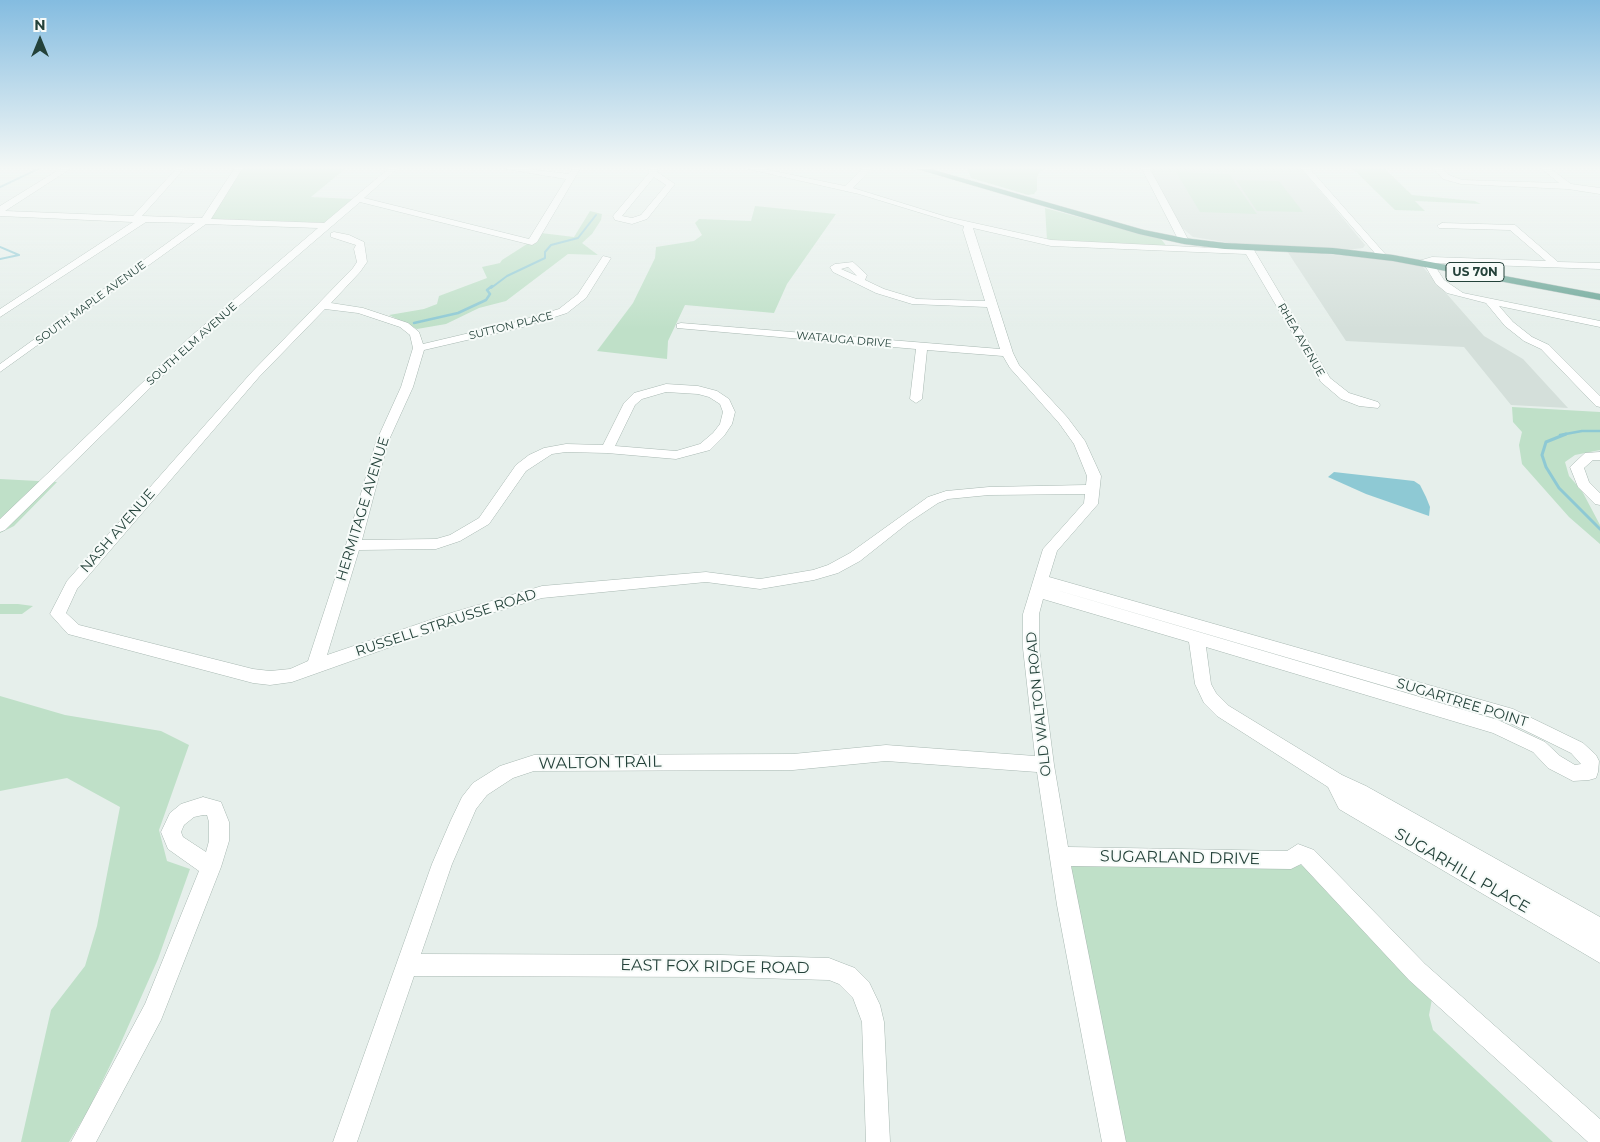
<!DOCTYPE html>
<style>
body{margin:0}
#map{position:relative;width:1600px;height:1142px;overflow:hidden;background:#e6efeb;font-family:Montserrat,sans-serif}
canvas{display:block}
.north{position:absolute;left:15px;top:15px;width:50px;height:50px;-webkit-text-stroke:4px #f7fbf9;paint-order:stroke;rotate:0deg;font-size:14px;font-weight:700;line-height:20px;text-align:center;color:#24423a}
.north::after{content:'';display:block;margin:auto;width:18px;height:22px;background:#24423a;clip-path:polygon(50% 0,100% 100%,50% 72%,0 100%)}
</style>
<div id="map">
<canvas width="1600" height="1142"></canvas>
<div class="north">N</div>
</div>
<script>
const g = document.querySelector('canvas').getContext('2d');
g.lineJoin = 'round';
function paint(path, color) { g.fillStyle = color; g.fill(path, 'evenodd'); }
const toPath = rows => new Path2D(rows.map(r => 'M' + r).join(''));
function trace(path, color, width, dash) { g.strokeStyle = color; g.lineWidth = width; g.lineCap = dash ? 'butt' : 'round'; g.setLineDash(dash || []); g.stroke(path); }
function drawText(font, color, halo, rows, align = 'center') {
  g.font = font + ' Montserrat,sans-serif'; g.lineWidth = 4; g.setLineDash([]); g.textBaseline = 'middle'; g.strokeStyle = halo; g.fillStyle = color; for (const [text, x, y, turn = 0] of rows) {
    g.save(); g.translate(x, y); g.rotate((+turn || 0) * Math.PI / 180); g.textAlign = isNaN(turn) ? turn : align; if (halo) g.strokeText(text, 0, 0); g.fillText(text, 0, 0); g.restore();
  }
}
const built = toPath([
 [1150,169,1302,169,1365,245,1363,248,1346,250,1230,243,1193,237,1180,226],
 [1287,251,1394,260,1422,266,1484,336,1523,359,1568,408,1511,405,1464,347,1346,341]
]);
const green = toPath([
 [242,169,345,169,311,197,354,199,325,223,210,219],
 [967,169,1046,169,1039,172,1037,178,1037,190,1034,194,1028,195,971,178],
 [1353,169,1385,169,1412,195,1475,201,1481,204,1415,201,1425,211,1395,210],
 [1176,172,1229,174,1257,214,1200,212],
 [1236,180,1279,181,1303,212,1257,211],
 [755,206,836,214,787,284,774,313,685,305,668,341,667,359,597,351,633,303,655,258,656,247,694,241,702,235,695,223,699,219,751,221],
 [1045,208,1161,239,1168,248,1047,240],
 [590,211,602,214,601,220,592,234,582,243,598,255,568,254,506,301,479,308,446,324,417,329,389,315,424,309,437,304,439,296,487,278,482,267,500,263,502,260,527,244,534,244,541,233,574,237],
 [1512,407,1600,412,1600,450,1575,455,1565,462,1569,476,1582,491,1600,525,1600,544,1569,517,1522,464,1519,445,1522,432,1513,422],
 [0,479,57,482,14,526,0,533],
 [0,604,18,604,33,606,22,614,0,614],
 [0,696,65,715,161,731,189,745,159,830,167,861,190,869,158,959,119,1047,88,1111,69,1142,21,1142,51,1010,85,966,97,926,120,807,67,778,0,791],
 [1074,864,1276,867,1301,865,1312,868,1432,999,1429,1015,1433,1030,1553,1142,1124,1142,1069,871]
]);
const water = toPath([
 [1334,472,1414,481,1420,485,1426,497,1430,507,1429,516,1366,494,1328,477]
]);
const streamFar2 = toPath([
 [0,187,38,169],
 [0,247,19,255,0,259],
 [491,288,507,276,545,258,545,252,551,245,578,238,596,215]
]);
const streamFar1 = toPath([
 [414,323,458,313,486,300,490,294,487,290,492,286],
 [1560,435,1582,431,1600,431]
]);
const stream = toPath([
 [1566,434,1546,442,1542,455,1546,467,1559,488,1600,529]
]);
const minor = toPath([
 [60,169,70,169,5,211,133,216,176,169,184,169,142,216,202,218,234,169,242,169,211,219,324,223,388,169,397,169,364,198,529,239,566,179,505,169,528,169,569,174,572,169,580,169,537,242,532,245,360,202,198,341,5,530,0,532,0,519,190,337,318,228,206,224,0,372,0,364,195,223,146,222,0,317,0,309,133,222,0,216,0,206,60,169],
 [649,169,657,169,657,172,675,184,647,219,632,224,615,220,613,216,649,173,649,169],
 [654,177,666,185,641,215,632,218,622,216,654,177],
 [748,169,764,169,845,186,862,169,871,169,853,188,947,217,1051,240,1235,249,1251,245,1330,378,1349,393,1378,402,1380,405,1378,408,1359,406,1341,399,1321,382,1246,254,1051,246,973,228,1013,353,1019,365,1067,417,1085,441,1101,476,1098,504,1057,551,1049,577,1513,709,1583,743,1596,755,1599,761,1598,772,1596,778,1589,780,1573,781,1548,768,1533,752,1493,733,1206,647,1211,684,1216,693,1229,706,1342,775,1366,786,1600,917,1600,940,1598,939,1600,940,1600,963,1339,809,1328,787,1217,716,1204,703,1195,684,1189,642,1043,599,1039,614,1039,648,1054,765,1068,847,1287,851,1298,844,1314,850,1425,964,1600,1119,1600,1142,1588,1142,1409,980,1301,864,1291,869,1071,866,1126,1142,1102,1142,1057,905,1037,772,886,761,793,770,534,771,513,778,487,795,476,809,452,864,421,954,721,955,829,958,847,965,855,968,869,982,880,1005,884,1022,890,1142,866,1142,862,1022,853,998,839,984,829,980,721,977,414,976,357,1142,333,1142,432,864,451,820,462,797,473,783,500,766,534,755,793,754,886,745,1035,756,1023,648,1023,614,1043,549,1084,503,1085,494,989,495,948,499,938,503,908,523,860,561,838,573,814,580,760,589,706,582,542,598,461,622,292,682,270,685,253,683,68,634,50,614,67,581,251,373,353,268,357,262,354,249,356,245,331,237,331,233,334,232,349,235,364,242,367,262,360,272,331,303,363,308,408,323,419,332,423,344,516,322,559,309,578,294,603,256,611,258,586,298,567,313,523,327,424,350,413,387,388,442,362,540,436,539,450,535,479,518,516,465,529,455,544,448,566,444,603,445,624,403,634,393,666,384,698,386,717,391,729,399,735,412,732,424,724,436,710,450,676,459,607,453,566,452,552,454,526,471,489,524,460,541,436,549,359,550,327,655,451,613,542,586,706,572,760,579,813,570,828,565,850,553,928,497,946,491,989,487,1086,485,1087,476,1074,444,1059,423,1010,368,1003,356,927,350,922,399,916,403,910,399,916,349,677,328,677,324,681,323,1000,349,987,307,912,304,876,293,833,272,830,267,835,264,853,262,867,275,865,280,884,289,917,299,985,301,963,230,964,226,859,194,748,169],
 [848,267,857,276,841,269,848,267],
 [325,309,358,313,400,327,410,335,413,348,401,387,376,442,346,545,308,661,290,669,270,671,253,669,79,625,66,613,77,589,259,377,325,309],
 [666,392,698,394,709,397,720,404,723,412,720,424,713,433,700,444,676,451,615,446,635,405,642,399,666,392],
 [1046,587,1508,722,1571,753,1581,764,1575,765,1560,756,1545,742,1498,720,1046,587],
 [1142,169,1150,169,1189,241,1187,243,1179,241,1142,169],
 [1302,169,1310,169,1386,255,1386,259,1380,259,1302,169],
 [1434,169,1443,169,1449,175,1462,180,1559,183,1542,169,1551,169,1571,184,1600,188,1600,194,1568,189,1461,184,1443,179,1434,169],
 [1442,223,1515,225,1558,262,1600,263,1600,269,1433,263,1444,280,1463,293,1600,321,1600,327,1499,306,1513,322,1532,337,1549,345,1600,396,1600,407,1596,406,1541,349,1524,341,1505,326,1486,303,1447,293,1436,284,1424,264,1415,262,1432,257,1546,261,1510,230,1439,228,1437,226,1442,223],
 [1600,452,1600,460,1593,460,1584,468,1589,482,1600,493,1600,505,1595,504,1578,487,1570,467,1585,453,1600,452],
 [203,797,221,802,229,822,229,841,221,867,161,1020,96,1142,71,1142,145,1004,199,871,168,849,161,832,170,813,181,804,203,797],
 [203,815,207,815,209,822,209,841,206,852,183,837,181,832,184,825,194,817,203,815]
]);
const major = toPath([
 [917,169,930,169,1144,230,1184,238,1225,243,1333,248,1393,255,1600,294,1600,300,1393,261,1333,254,1225,249,1184,244,1139,234,917,169]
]);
const farStreetnames = [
 ["SOUTH MAPLE AVENUE",91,303,-36],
 ["SUTTON PLACE",511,326,-14],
 ["WATAUGA DRIVE",844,340,5],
 ["RHEA AVENUE",1301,340,60],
 ["SOUTH ELM AVENUE",192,344,-42]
];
const shields = [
 [1475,272,58]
];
const shieldNames = [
 ["US 70N",1475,272]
];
const streetNames = [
 ["HERMITAGE AVENUE",363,509,-73],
 ["NASH AVENUE",118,531,-49],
 ["RUSSELL STRAUSSE ROAD",446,623,-18],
 ["SUGARTREE POINT",1462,703,17],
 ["OLD WALTON ROAD",1039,704,-96]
];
const nearStreetnames = [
 ["WALTON TRAIL",600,763,-1],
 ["SUGARLAND DRIVE",1180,858,1],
 ["SUGARHILL PLACE",1462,871,30],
 ["EAST FOX RIDGE ROAD",715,967,1]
];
paint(built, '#d4dfda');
paint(green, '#bfe0c8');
paint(water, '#8ec9d4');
trace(streamFar2, '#8ec9d4', 2);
trace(streamFar1, '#8ec9d4', 2.5);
trace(stream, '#8ec9d4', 3);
trace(minor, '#a8b8b2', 1);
trace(major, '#c2cac8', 1);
paint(minor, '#fff');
paint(major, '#6aa596');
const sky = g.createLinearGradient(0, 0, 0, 329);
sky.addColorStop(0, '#84bce0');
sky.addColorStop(0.51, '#f4f8f6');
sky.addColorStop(1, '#f4f8f600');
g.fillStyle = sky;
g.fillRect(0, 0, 1600, 329);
drawText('11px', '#24423a', '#f7fbf9', farStreetnames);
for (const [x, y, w] of shields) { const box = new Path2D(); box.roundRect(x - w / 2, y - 9.5, w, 19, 4); g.fillStyle = '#f7fbf9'; g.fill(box); trace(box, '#24423a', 1); }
drawText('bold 12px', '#24423a', null, shieldNames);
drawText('14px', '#24423a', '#f7fbf9', streetNames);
drawText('16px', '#24423a', '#f7fbf9', nearStreetnames);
</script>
